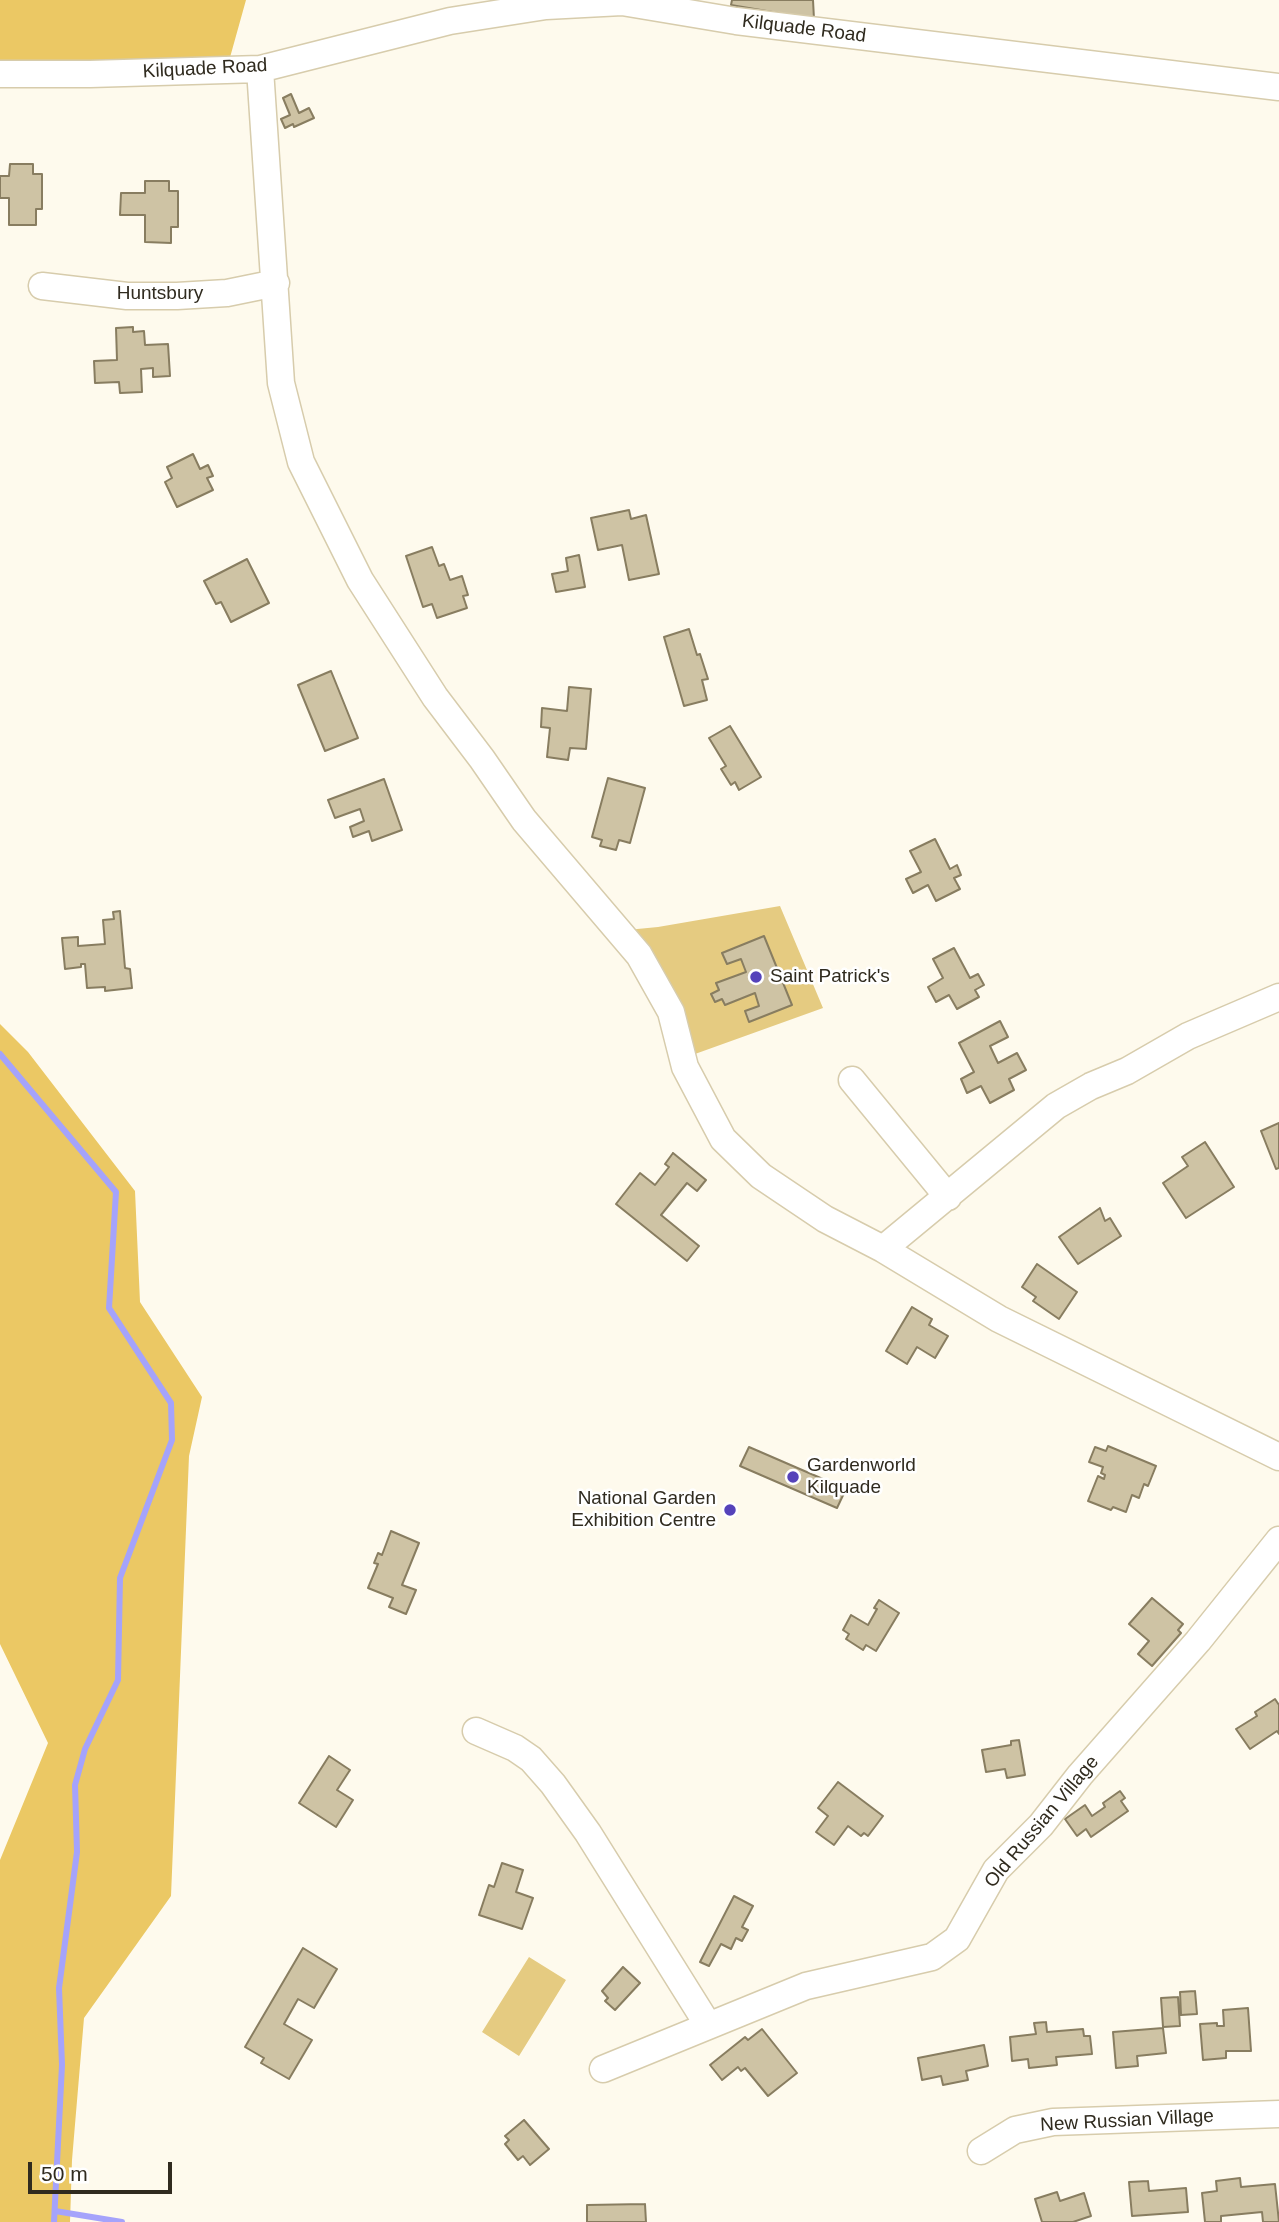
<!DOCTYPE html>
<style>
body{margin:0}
#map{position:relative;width:1279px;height:2222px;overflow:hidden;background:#fefaed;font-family:Arial,sans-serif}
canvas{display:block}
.scale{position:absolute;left:28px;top:2162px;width:144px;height:32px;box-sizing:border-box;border:4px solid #302b1f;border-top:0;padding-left:9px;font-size:21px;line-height:24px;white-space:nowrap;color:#302b1f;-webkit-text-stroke:5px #fff;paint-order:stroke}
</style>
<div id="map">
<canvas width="1279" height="2222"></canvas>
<div class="scale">50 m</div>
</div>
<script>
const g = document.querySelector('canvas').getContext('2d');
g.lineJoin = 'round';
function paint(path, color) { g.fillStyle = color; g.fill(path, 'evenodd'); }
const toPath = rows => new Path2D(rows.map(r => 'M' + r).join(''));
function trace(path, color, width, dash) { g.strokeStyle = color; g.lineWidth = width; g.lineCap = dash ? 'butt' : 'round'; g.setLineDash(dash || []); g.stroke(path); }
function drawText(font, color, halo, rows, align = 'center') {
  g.font = font + ' Arial,sans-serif'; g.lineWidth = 5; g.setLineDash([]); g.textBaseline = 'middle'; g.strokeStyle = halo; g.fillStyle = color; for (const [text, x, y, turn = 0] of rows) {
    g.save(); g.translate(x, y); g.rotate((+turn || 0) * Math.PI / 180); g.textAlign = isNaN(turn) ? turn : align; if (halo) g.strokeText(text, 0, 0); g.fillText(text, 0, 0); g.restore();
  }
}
const green = toPath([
 [780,906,823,1008,695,1054,627,930,658,927],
 [529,1957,566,1980,519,2056,482,2032]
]);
const forest = toPath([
 [0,0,246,0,229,61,58,66,0,60],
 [0,1024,28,1052,135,1191,140,1302,202,1397,189,1456,171,1896,84,2018,72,2160,70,2222,0,2222,0,1860,48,1743,0,1644]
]);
const stream = toPath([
 [0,1054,116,1192,109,1308,171,1403,172,1440,120,1578,118,1680,85,1749,75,1785,77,1852,59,1988,62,2065,54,2222],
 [55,2211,122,2222]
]);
const building = toPath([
 [732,0,813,0,814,19,731,5,732,0],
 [291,94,299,113,309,108,314,118,294,127,293,124,285,128,281,119,290,115,283,98,291,94],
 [10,164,33,164,33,174,42,174,42,209,36,209,36,225,9,225,9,198,0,198,0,176,9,176,10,164],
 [145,181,169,181,169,191,178,191,178,227,171,227,171,243,145,242,145,215,120,215,121,193,145,193,145,181],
 [133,327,133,332,144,331,145,345,168,344,170,376,153,377,153,368,141,369,142,392,120,393,119,382,95,383,94,361,117,360,116,328,133,327],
 [193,454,200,469,208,465,213,476,207,478,213,490,177,507,165,482,172,478,167,467,193,454],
 [629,510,631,519,646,515,659,574,629,580,622,545,598,550,591,518,629,510],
 [432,547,439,566,444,564,450,580,462,576,468,595,463,596,467,608,437,618,432,604,423,607,406,556,432,547],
 [579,555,585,587,556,592,552,574,568,571,566,558,579,555],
 [247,559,269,603,231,622,221,602,216,604,204,581,247,559],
 [689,629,697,655,700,654,708,679,702,680,707,700,684,706,664,637,689,629],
 [331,671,358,738,325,751,298,685,331,671],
 [569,687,591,689,586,749,570,748,568,760,547,757,550,728,541,727,542,708,567,711,569,687],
 [730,726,761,777,739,790,735,782,731,785,721,769,726,766,709,738,730,726],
 [608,778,645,788,630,843,619,840,616,850,600,846,602,840,592,837,608,778],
 [384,779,402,830,372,841,369,831,353,837,350,827,364,821,360,809,335,818,328,800,384,779],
 [935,839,950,869,957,865,961,875,954,878,960,889,936,901,928,885,913,893,906,879,921,872,910,851,935,839],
 [120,911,125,968,130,969,132,988,105,991,105,987,87,988,85,964,81,964,81,967,65,969,62,938,78,937,78,946,105,944,103,920,114,919,113,912,120,911],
 [764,936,792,1005,749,1022,745,1011,759,1006,755,993,725,1005,722,999,715,1002,711,994,719,990,716,983,746,972,741,959,727,964,722,953,764,936],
 [954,948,970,978,978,974,984,985,975,990,979,997,957,1009,949,995,936,1002,928,987,943,978,933,959,954,948],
 [1000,1021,1008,1037,990,1046,998,1063,1017,1053,1026,1070,1009,1079,1014,1090,990,1103,981,1086,967,1093,961,1079,974,1072,959,1043,1000,1021],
 [1279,1123,1279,1168,1276,1169,1261,1131,1279,1123],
 [1205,1142,1234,1187,1186,1218,1163,1183,1188,1166,1182,1157,1205,1142],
 [673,1153,706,1180,697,1191,687,1183,661,1215,699,1246,687,1261,616,1204,640,1173,655,1185,669,1167,665,1164,673,1153],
 [1100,1208,1105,1221,1110,1218,1121,1236,1078,1264,1059,1237,1100,1208],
 [1037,1264,1077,1292,1059,1319,1033,1301,1036,1297,1022,1287,1037,1264],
 [912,1307,932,1319,929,1325,948,1336,935,1358,917,1347,907,1364,886,1351,912,1307],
 [1108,1446,1156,1466,1148,1486,1144,1484,1139,1498,1132,1495,1126,1512,1113,1507,1111,1510,1088,1501,1098,1476,1104,1479,1105,1475,1101,1473,1103,1467,1089,1462,1095,1447,1106,1451,1108,1446],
 [749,1447,846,1489,837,1508,740,1466,749,1447],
 [391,1531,419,1543,402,1585,416,1590,406,1614,389,1607,393,1598,368,1588,378,1564,374,1563,378,1553,382,1555,391,1531],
 [1152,1598,1183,1624,1178,1630,1181,1633,1152,1666,1138,1654,1149,1641,1129,1624,1152,1598],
 [879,1600,899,1613,876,1651,866,1645,863,1650,846,1639,849,1634,843,1630,851,1615,868,1625,877,1609,874,1608,879,1600],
 [1275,1699,1279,1705,1279,1734,1277,1731,1250,1749,1236,1729,1257,1716,1255,1712,1275,1699],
 [1019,1740,1025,1775,1007,1778,1005,1769,986,1772,982,1750,1011,1745,1011,1741,1019,1740],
 [329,1756,350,1770,337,1790,353,1800,336,1827,299,1803,329,1756],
 [838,1782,883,1816,868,1836,864,1833,861,1836,848,1826,834,1845,816,1832,828,1816,818,1808,838,1782],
 [1120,1791,1125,1798,1121,1801,1128,1811,1091,1837,1086,1829,1077,1836,1065,1819,1085,1805,1092,1816,1105,1807,1103,1803,1120,1791],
 [502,1863,523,1870,516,1892,533,1898,522,1929,479,1915,489,1885,494,1887,502,1863],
 [734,1896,753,1906,742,1927,748,1930,742,1941,736,1938,731,1949,721,1944,709,1966,700,1962,734,1896],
 [303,1948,337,1969,314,2008,298,1999,284,2024,312,2040,289,2079,261,2063,264,2058,245,2047,303,1948],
 [623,1967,640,1983,615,2010,605,2001,608,1998,602,1991,623,1967],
 [1195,1991,1197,2014,1181,2015,1180,1992,1195,1991],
 [1178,1997,1180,2026,1163,2027,1161,1998,1178,1997],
 [1248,2008,1251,2051,1226,2051,1226,2058,1203,2060,1200,2024,1217,2023,1217,2026,1224,2026,1223,2010,1248,2008],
 [1046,2022,1047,2032,1083,2029,1084,2036,1090,2036,1092,2054,1056,2057,1057,2065,1029,2068,1028,2059,1012,2061,1010,2037,1036,2034,1034,2023,1046,2022],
 [1163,2028,1166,2053,1137,2056,1138,2066,1116,2068,1113,2032,1163,2028],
 [762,2029,797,2073,768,2096,745,2068,741,2071,738,2067,722,2080,710,2065,745,2037,748,2040,762,2029],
 [984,2045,988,2066,966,2071,968,2080,943,2085,941,2076,922,2080,918,2058,984,2045],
 [524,2120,549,2149,530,2165,523,2156,518,2160,505,2144,509,2140,505,2136,524,2120],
 [1240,2178,1241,2187,1275,2184,1279,2222,1263,2222,1262,2212,1221,2216,1221,2222,1205,2222,1202,2193,1217,2191,1216,2181,1240,2178],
 [1148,2181,1149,2191,1186,2188,1188,2212,1132,2216,1129,2182,1148,2181],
 [1057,2192,1060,2201,1084,2193,1091,2216,1073,2222,1042,2222,1035,2199,1057,2192],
 [645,2204,646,2222,587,2222,587,2205,645,2204]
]);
const minor = toPath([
 [260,69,281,383,301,462,360,580,435,697,482,759,524,820,639,955,671,1012,685,1067,723,1139,761,1176,825,1219,883,1249,999,1319,1279,1457],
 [0,74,90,74,260,69,450,21,546,6,622,2,736,21,1279,87],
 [42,286,127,296,177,296,227,293,276,283],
 [852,1080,948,1197],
 [883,1249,1056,1106,1091,1086,1127,1071,1188,1036,1279,997],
 [476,1731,515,1748,531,1759,553,1784,588,1833,708,2025],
 [603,2069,806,1986,932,1957,957,1939,996,1870,1041,1825,1080,1775,1198,1641,1279,1540],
 [981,2151,1015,2130,1053,2122,1279,2114]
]);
const markers = [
 [756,977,7,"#5542ba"],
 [793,1477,7,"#5542ba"],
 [730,1510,7,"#5542ba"]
];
const streetNames = [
 ["Kilquade Road",804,29,7],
 ["Kilquade Road",205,69,-3],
 ["Huntsbury",160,294],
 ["Old Russian Village",1042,1822,-50],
 ["New Russian Village",1127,2121,-3]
];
const poiNames = [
 ["Saint Patrick's",770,977],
 ["Gardenworld",807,1466],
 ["Kilquade",807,1488],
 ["National Garden",716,1499,"right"],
 ["Exhibition Centre",716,1521,"right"]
];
paint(green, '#e5cb81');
paint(forest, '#ebc864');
trace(stream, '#a5a3fb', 6);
paint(building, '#cec3a4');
trace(building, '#887d60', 2);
trace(minor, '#d7ccac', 29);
trace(minor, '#fff', 26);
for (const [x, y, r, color] of markers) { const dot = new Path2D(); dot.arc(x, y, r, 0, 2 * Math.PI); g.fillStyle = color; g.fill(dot); trace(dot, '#fff', 2.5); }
drawText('19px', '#302b1f', '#fff', streetNames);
drawText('19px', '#302b1f', '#fff', poiNames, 'left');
</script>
